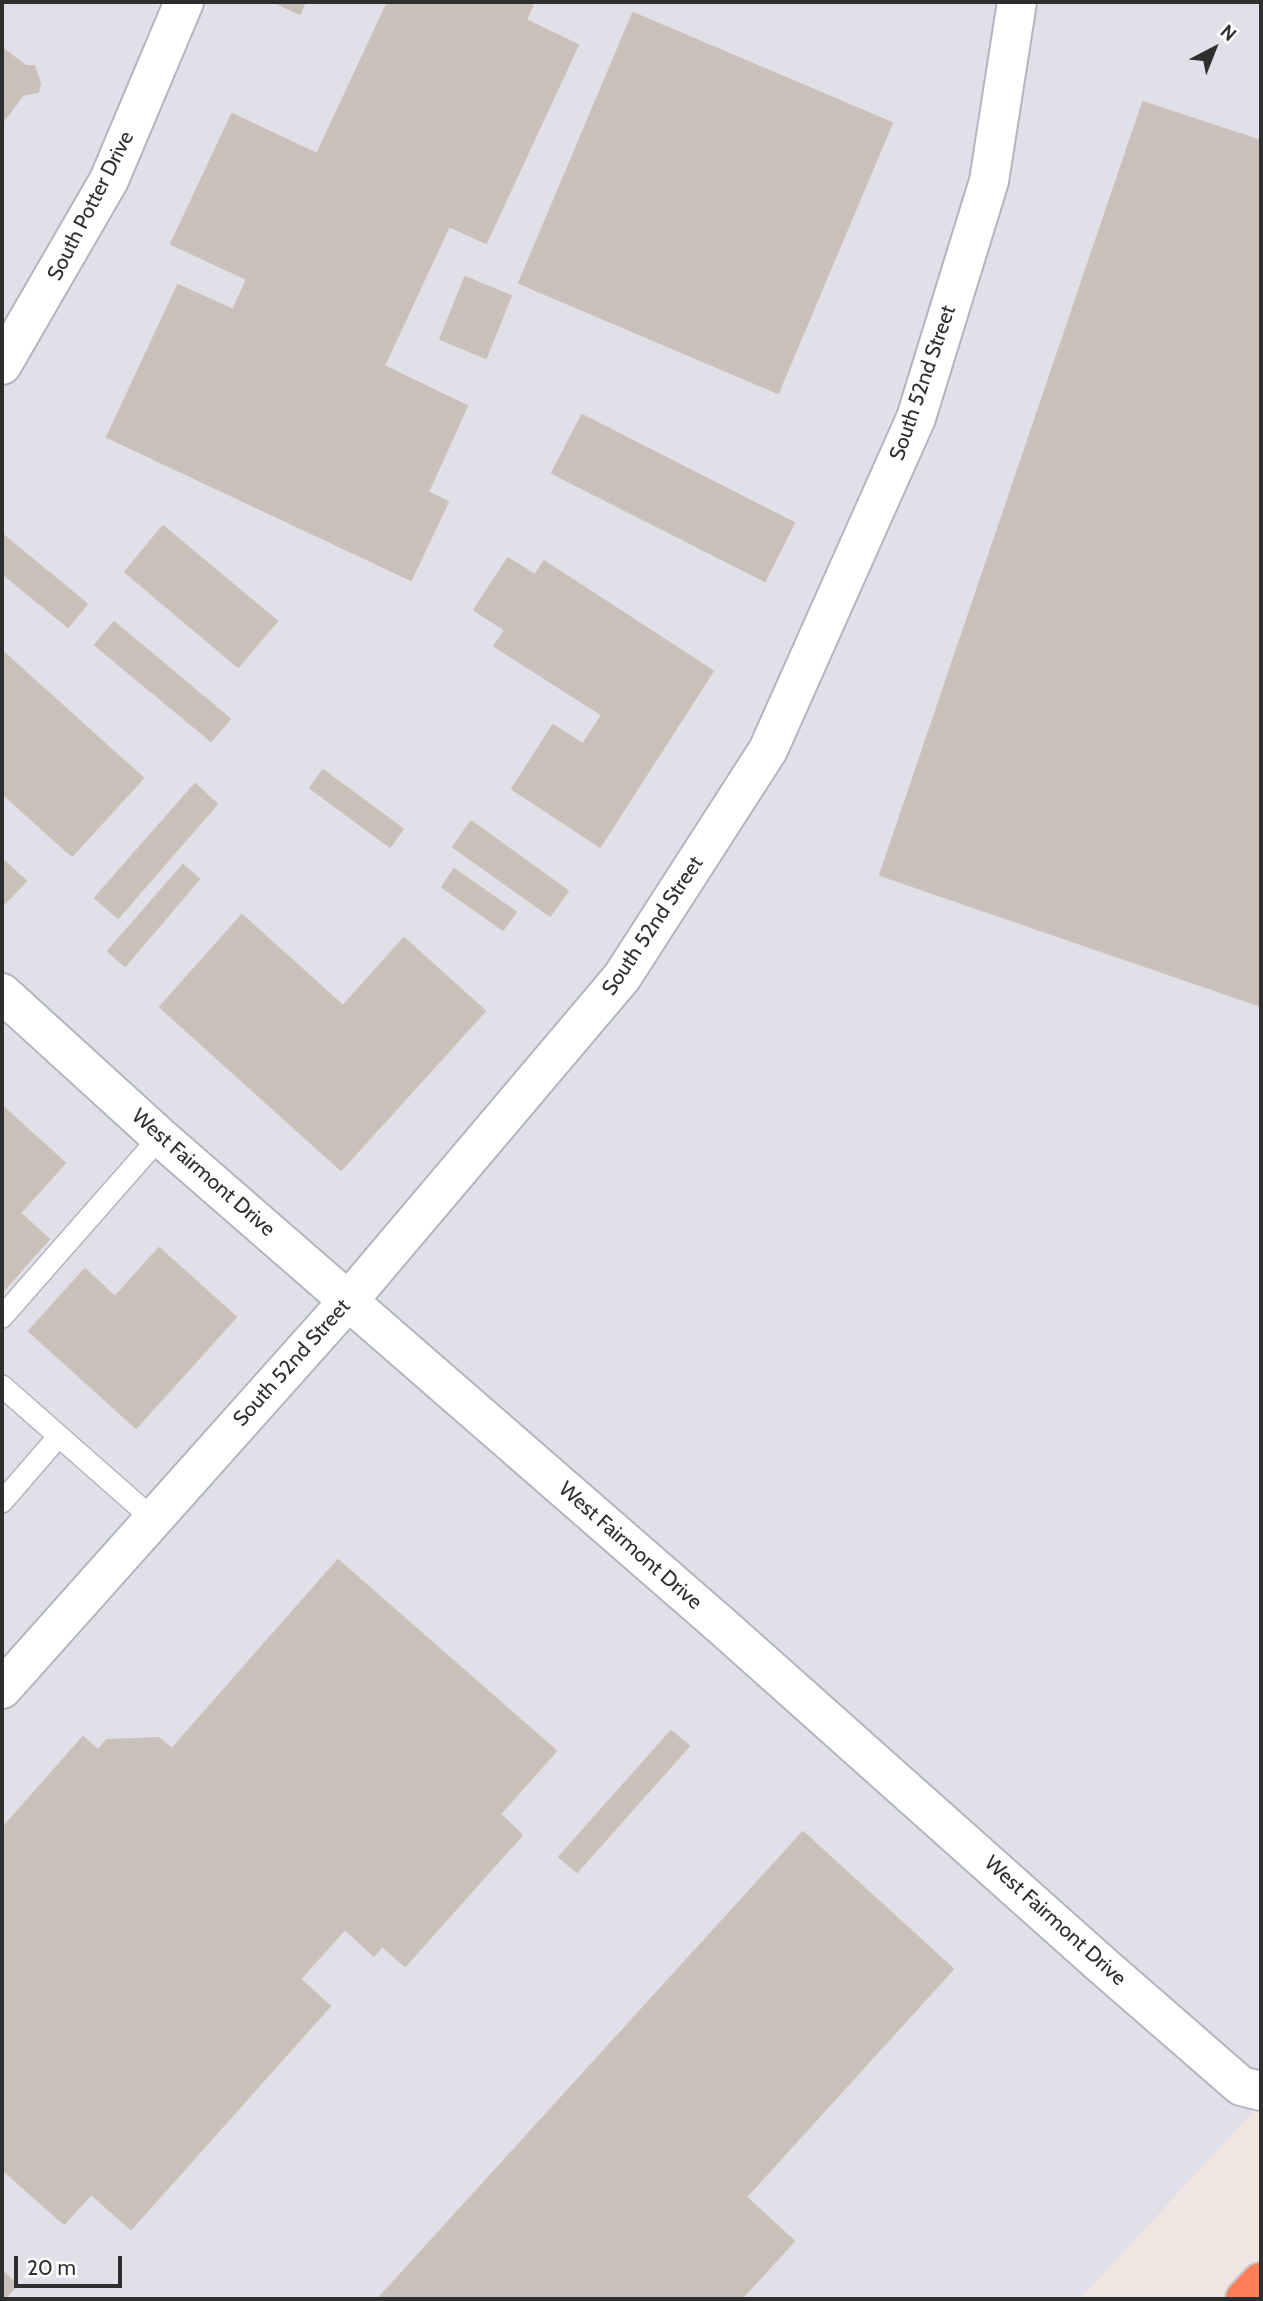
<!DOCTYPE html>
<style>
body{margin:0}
#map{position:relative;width:1263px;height:2301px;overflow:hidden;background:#f0e5e0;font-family:Cabin,sans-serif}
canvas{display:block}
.frame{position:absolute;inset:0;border:4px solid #2e2e2e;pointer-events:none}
.north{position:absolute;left:1179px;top:14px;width:70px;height:70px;-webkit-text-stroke:5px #fff;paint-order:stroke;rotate:42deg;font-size:19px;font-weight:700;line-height:28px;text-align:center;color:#2e2e2e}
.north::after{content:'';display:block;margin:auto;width:24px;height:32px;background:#2e2e2e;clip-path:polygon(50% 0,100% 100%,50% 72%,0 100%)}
.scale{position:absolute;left:14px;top:2256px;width:108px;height:32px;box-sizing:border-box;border:4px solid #2e2e2e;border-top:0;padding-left:9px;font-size:21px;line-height:24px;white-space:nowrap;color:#2e2e2e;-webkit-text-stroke:5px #fff;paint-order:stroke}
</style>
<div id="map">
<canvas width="1263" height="2301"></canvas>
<div class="frame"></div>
<div class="north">N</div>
<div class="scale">20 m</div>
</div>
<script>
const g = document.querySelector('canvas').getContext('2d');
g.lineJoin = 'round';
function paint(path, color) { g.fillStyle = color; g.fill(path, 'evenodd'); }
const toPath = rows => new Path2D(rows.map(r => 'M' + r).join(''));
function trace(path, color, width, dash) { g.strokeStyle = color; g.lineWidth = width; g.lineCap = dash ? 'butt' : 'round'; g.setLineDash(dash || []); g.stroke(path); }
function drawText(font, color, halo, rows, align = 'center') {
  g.font = font + ' Cabin,sans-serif'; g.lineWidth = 5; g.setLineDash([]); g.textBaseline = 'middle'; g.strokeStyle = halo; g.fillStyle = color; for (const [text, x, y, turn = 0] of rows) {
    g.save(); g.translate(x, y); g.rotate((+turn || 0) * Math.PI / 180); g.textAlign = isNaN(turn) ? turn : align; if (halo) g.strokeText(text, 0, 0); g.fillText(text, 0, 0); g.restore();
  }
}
const industrial = toPath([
 [2,2,1261,2,1261,2103,1080,2299,2,2299]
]);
const building = toPath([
 [274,2,305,2,300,14,274,2],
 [388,2,534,2,526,20,578,45,486,243,449,226,384,366,467,406,428,492,448,502,411,580,107,437,178,285,233,310,247,279,171,244,232,114,317,154,388,2],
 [633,13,892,123,778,393,519,283,633,13],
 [2,48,26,66,34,66,40,83,38,92,23,95,2,123,2,48],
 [1143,102,1261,141,1261,1006,880,875,1143,102],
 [465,277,511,296,486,358,440,339,465,277],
 [582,415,794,523,765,581,552,473,582,415],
 [163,526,277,621,238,667,125,572,163,526],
 [2,534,87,604,68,627,2,573,2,534],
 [508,558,535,575,544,561,713,671,600,847,512,789,553,725,583,744,602,715,494,646,505,630,474,610,508,558],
 [114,622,230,719,211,741,95,645,114,622],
 [2,651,143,778,72,856,2,793,2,651],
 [323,770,403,829,390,847,310,788,323,770],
 [195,784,217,804,118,918,95,898,195,784],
 [471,821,568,891,550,916,453,847,471,821],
 [2,859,26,881,5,903,2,900,2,859],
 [183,865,199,879,125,966,108,951,183,865],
 [454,869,516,912,503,930,442,887,454,869],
 [242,915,343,1006,404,938,485,1011,341,1170,160,1007,242,915],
 [2,1106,65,1163,20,1213,49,1239,2,1292,2,1106],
 [159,1248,236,1317,136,1428,29,1331,85,1269,115,1297,159,1248],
 [338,1560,556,1751,500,1814,522,1835,405,1966,382,1946,374,1956,345,1929,300,1979,330,2006,131,2229,91,2194,64,2224,2,2169,2,1829,83,1737,98,1750,107,1740,159,1738,172,1749,338,1560],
 [671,1731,689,1746,577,1872,559,1857,671,1731],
 [803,1832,953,1969,746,2197,794,2241,741,2299,378,2299,803,1832],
 [2,2271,17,2285,4,2299,2,2299,2,2271]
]);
const lane = toPath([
 [2,1317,160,1137],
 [2,1386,153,1519],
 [2,1502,59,1436]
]);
const street = toPath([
 [2,365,109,180,184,2],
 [2,993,160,1137,723,1627,1102,1965,1241,2086,1261,2091],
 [2,1689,349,1300,622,977,768,750,916,418,989,181,1017,2]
]);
const highway = toPath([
 [1245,2299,1261,2282]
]);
const streetNames = [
 ["South Potter Drive",91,206,-63],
 ["South 52nd Street",923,383,-71],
 ["South 52nd Street",653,926,-56],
 ["West Fairmont Drive",203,1173,41],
 ["South 52nd Street",292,1363,-48],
 ["West Fairmont Drive",630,1546,41],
 ["West Fairmont Drive",1055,1921,42]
];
paint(industrial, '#e1e0e8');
paint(building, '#c8c1bb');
trace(building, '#ccc1b9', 2);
trace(lane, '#b0b6be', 24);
trace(street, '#b0b6be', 42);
trace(highway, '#c4c4c4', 42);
trace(lane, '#fff', 21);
trace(street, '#fff', 38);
trace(highway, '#ff7f5c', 38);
drawText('21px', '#2e2e2e', '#fff', streetNames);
</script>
